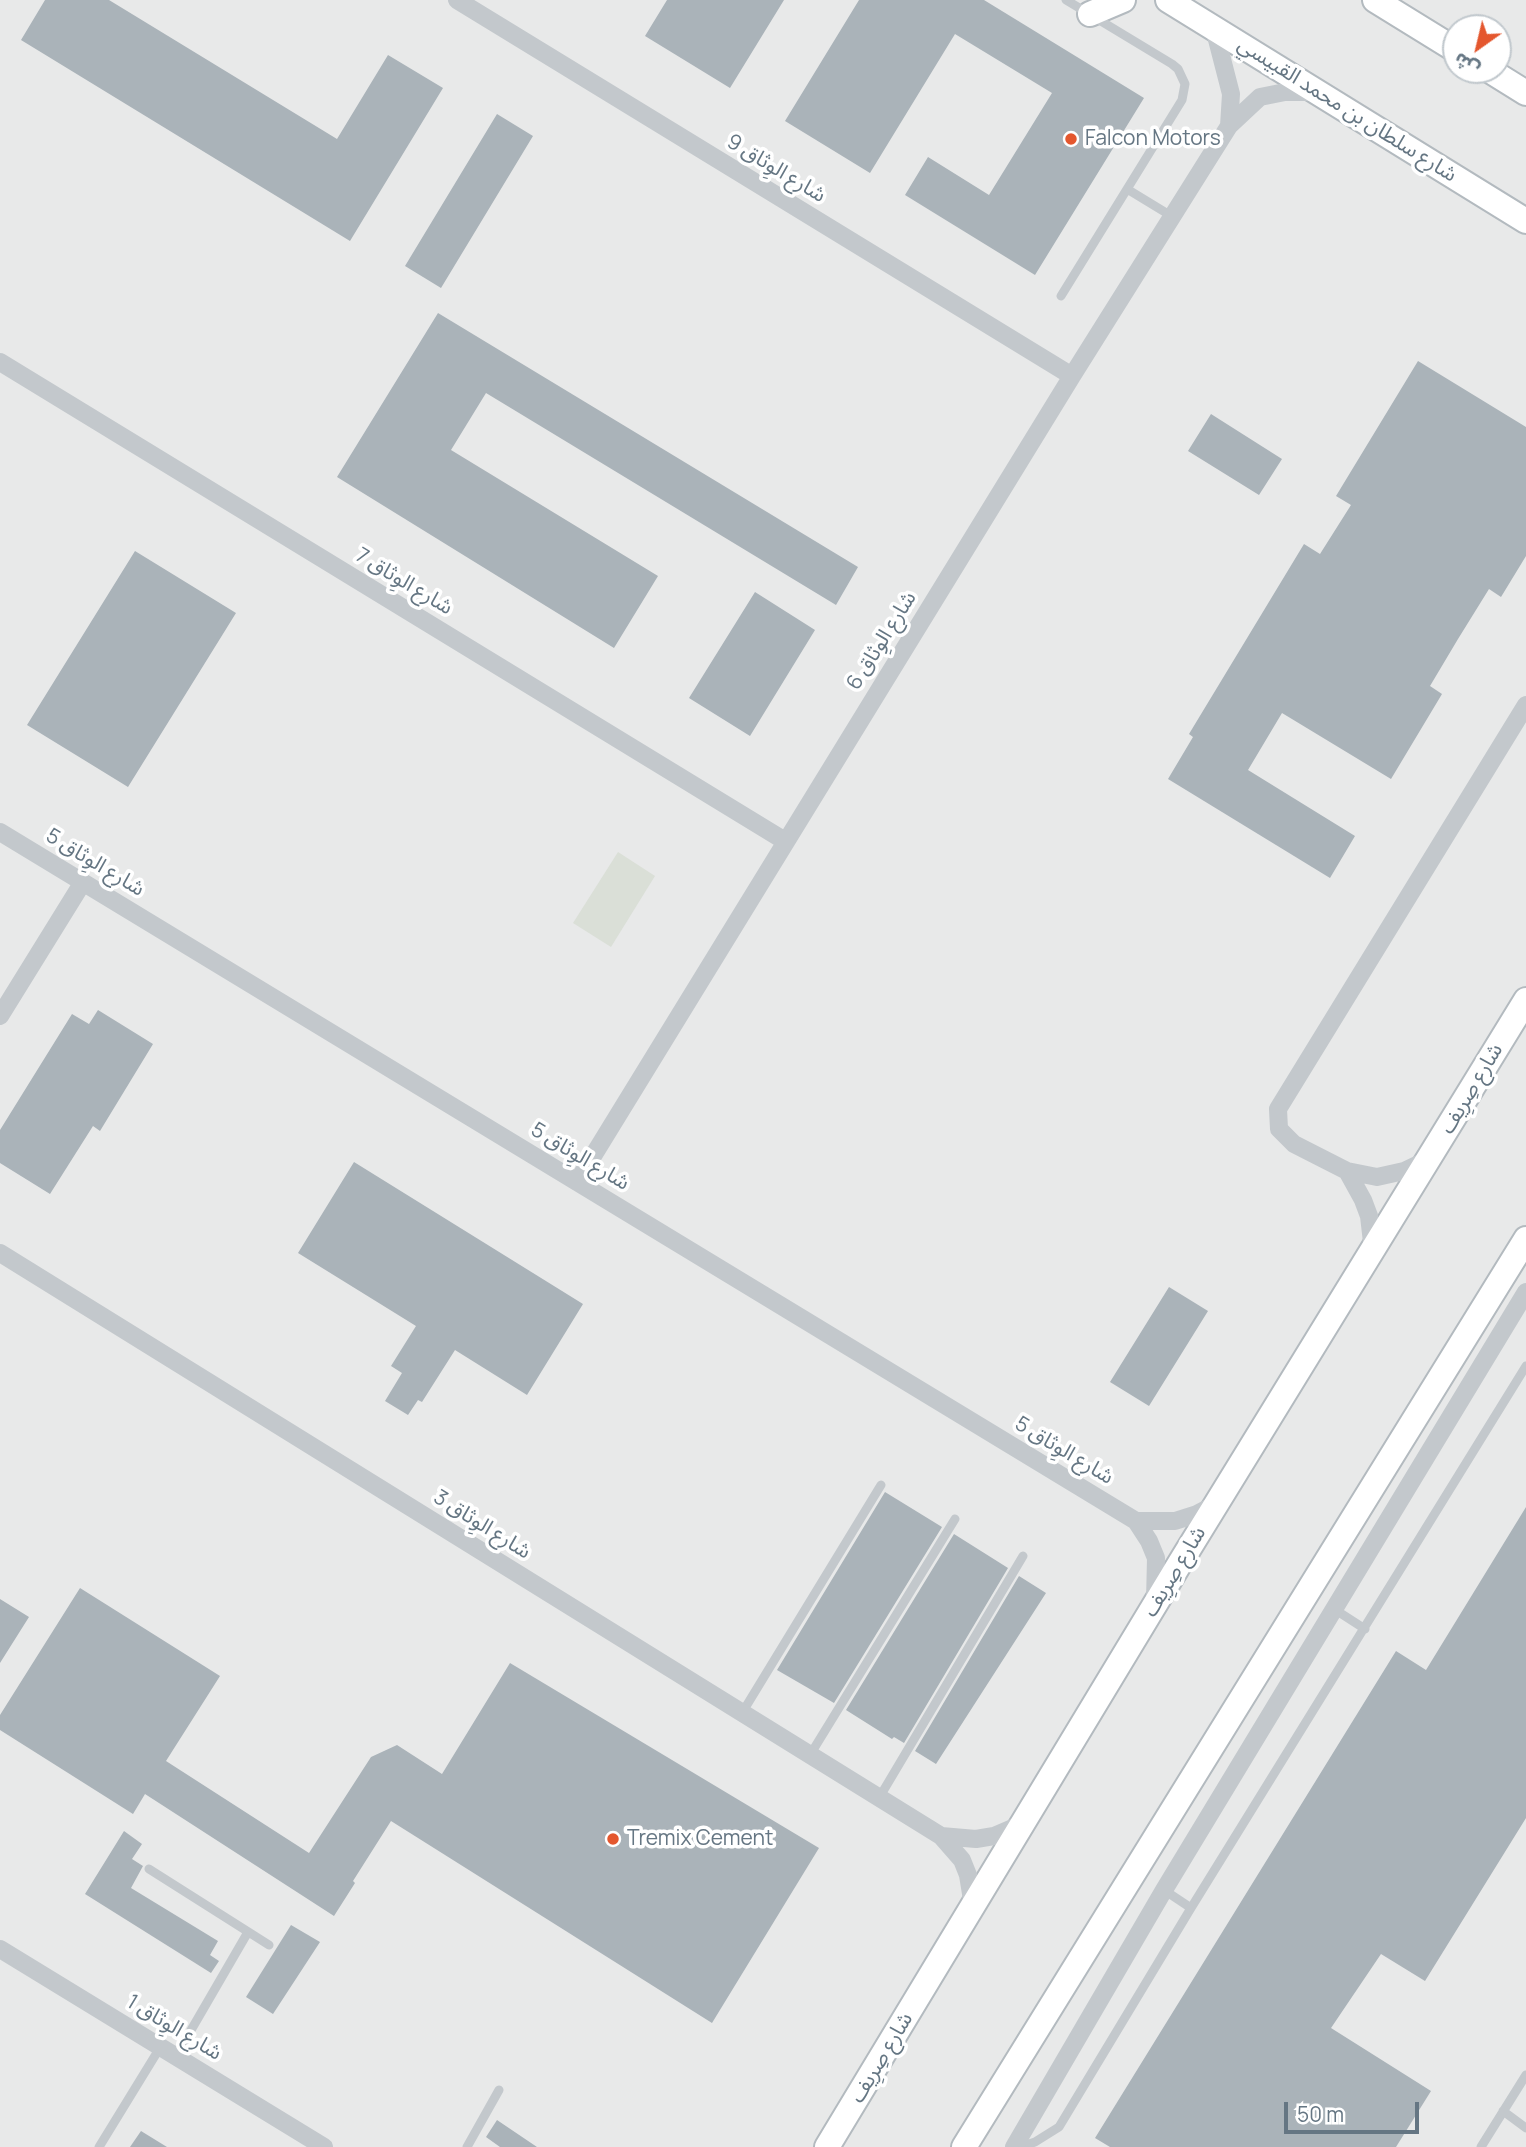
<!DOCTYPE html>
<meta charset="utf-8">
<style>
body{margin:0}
#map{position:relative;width:1526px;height:2147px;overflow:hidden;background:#fafaf8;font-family:Manrope,"Noto Sans Arabic",sans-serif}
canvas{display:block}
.north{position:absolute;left:1442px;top:14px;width:70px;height:70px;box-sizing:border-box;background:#fff;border:2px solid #c1c8cd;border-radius:50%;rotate:214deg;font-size:19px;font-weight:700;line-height:28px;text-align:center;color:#657683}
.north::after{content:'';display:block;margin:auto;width:24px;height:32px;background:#e4572e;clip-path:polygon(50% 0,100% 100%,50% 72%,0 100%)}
.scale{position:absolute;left:1284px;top:2102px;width:135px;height:32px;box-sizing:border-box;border:4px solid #657683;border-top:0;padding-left:9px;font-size:21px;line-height:24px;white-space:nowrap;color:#657683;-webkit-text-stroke:5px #fff;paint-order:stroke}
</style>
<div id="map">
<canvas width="1526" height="2147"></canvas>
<div class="north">ش</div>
<div class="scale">50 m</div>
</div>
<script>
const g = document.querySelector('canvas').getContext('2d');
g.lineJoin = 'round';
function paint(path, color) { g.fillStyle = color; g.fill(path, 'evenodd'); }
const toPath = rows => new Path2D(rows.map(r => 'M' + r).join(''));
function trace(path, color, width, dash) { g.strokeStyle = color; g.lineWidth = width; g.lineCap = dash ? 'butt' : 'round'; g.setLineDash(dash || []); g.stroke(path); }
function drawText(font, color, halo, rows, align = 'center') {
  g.font = font + ' Manrope,"Noto Sans Arabic",sans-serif'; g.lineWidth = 7; g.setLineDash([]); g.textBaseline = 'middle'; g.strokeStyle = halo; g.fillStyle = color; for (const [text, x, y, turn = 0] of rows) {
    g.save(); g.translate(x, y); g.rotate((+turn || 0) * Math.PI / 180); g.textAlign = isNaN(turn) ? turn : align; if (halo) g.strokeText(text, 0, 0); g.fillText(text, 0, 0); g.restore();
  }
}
const built = toPath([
 [0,0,1526,0,1526,2147,0,2147],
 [1456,28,1498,28,1498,70,1456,70]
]);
const green = toPath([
 [618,852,655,876,611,947,573,923]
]);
const building = toPath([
 [45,0,109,0,337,139,388,55,443,88,350,241,21,40],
 [667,0,784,0,730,88,645,36],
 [859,0,984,0,1144,98,1035,275,905,195,928,157,989,195,1052,93,955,34,870,173,785,121],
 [497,114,533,136,441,288,405,266],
 [438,313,858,567,836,605,486,393,451,450,658,576,614,648,337,477],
 [1418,361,1526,427,1526,556,1501,597,1489,589,1458,639,1430,686,1442,694,1391,779,1282,713,1248,770,1355,836,1330,878,1168,779,1193,737,1189,734,1304,544,1320,554,1351,505,1336,496],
 [1211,414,1282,459,1259,495,1188,451],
 [135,551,236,613,128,787,27,725],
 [755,592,815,630,750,736,689,698],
 [98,1010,153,1044,100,1131,93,1126,50,1194,0,1163,0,1130,72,1014,89,1024],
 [354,1162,583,1304,527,1395,455,1350,422,1402,418,1400,408,1415,385,1401,402,1373,391,1366,416,1326,298,1253],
 [1169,1287,1208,1311,1149,1406,1110,1382],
 [885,1492,942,1527,834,1703,777,1670],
 [1526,1507,1526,1818,1425,1981,1381,1954,1331,2028,1431,2091,1396,2147,1110,2147,1095,2138,1396,1651,1426,1670],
 [954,1534,1008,1568,904,1743,894,1737,892,1739,846,1710],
 [1019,1576,1046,1593,936,1764,915,1751],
 [80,1588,220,1676,166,1761,309,1853,371,1757,397,1745,442,1774,510,1663,819,1848,712,2023,391,1821,353,1881,355,1883,334,1916,145,1794,133,1814,0,1730,0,1715],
 [0,1599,29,1617,0,1663],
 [124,1831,142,1844,132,1859,143,1866,131,1888,218,1941,210,1955,219,1961,211,1973,85,1894],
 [291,1925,320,1942,273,2014,246,1997],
 [497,2120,537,2147,500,2147,486,2137],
 [141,2131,167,2147,130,2147]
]);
const lane = toPath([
 [1127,189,1173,217],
 [1061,296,1182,100,1185,84,1178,69,1172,64,1066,0],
 [1334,1609,1365,1629],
 [742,1713,881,1485],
 [810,1755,955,1519],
 [879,1798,1023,1556],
 [149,1869,269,1945],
 [1164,1890,1191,1908],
 [176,2056,248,1932],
 [1503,2111,1526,2128],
 [99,2147,161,2046],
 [467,2147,499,2090],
 [1020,2147,1035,2142,1059,2127,1191,1908,1526,1366],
 [1481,2147,1526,2075]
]);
const street = toPath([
 [457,0,1072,376],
 [1214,28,1231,94,1229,126],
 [0,362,785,841],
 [0,832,1136,1521,1149,1541,1156,1558,1155,1601],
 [0,1016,83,882],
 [1427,1160,1404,1171,1377,1177,1347,1171,1294,1144,1279,1129,1278,1109,1526,705],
 [1347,1171,1363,1200,1369,1216,1373,1251],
 [577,1182,1072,376,1229,126,1260,97,1285,92,1315,92],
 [0,1253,941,1836,962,1860,968,1875,973,1906],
 [1136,1521,1175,1521,1197,1514,1216,1504],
 [941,1836,976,1839,994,1836,1022,1824],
 [0,1949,324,2147],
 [1014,2147,1164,1890,1526,1292]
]);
const secondary = toPath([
 [1168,0,1526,221],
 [1375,0,1456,50],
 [1090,14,1123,0],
 [1489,70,1526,93],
 [827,2147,1180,1563,1526,1000],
 [964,2147,1526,1239]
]);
const markers = [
 [1071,139,7,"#e4572e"],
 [613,1839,7,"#e4572e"]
];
const streetNames = [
 ["شارع سلطان بن محمد القبيسي",1347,110,32],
 ["شارع الوِثاق 9",776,169,31],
 ["شارع الوِثاق 7",404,582,31],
 ["شارع الوِثاق 6",882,641,-58],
 ["شارع الوِثاق 5",95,863,31],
 ["شارع صِرِيف",1472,1089,-59],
 ["شارع الوِثاق 5",580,1157,31],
 ["شارع الوِثاق 5",1064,1451,31],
 ["شارع الوِثاق 3",482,1525,32],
 ["شارع صِرِيف",1175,1572,-59],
 ["شارع الوِثاق 1",174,2028,31],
 ["شارع صِرِيف",882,2058,-59]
];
const poiNames = [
 ["Falcon Motors",1085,139],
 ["Tremix Cement",627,1839]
];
paint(built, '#e8e9e9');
paint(green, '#dadfd7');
paint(building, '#aab3b9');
trace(secondary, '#b3babf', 28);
trace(lane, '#c3c8cc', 9);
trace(street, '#c3c8cc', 18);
trace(secondary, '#fff', 24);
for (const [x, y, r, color] of markers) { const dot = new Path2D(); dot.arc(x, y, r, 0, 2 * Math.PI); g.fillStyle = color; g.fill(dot); trace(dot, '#fff', 2.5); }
drawText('21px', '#657683', '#fff', streetNames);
drawText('21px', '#657683', '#fff', poiNames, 'left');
</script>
